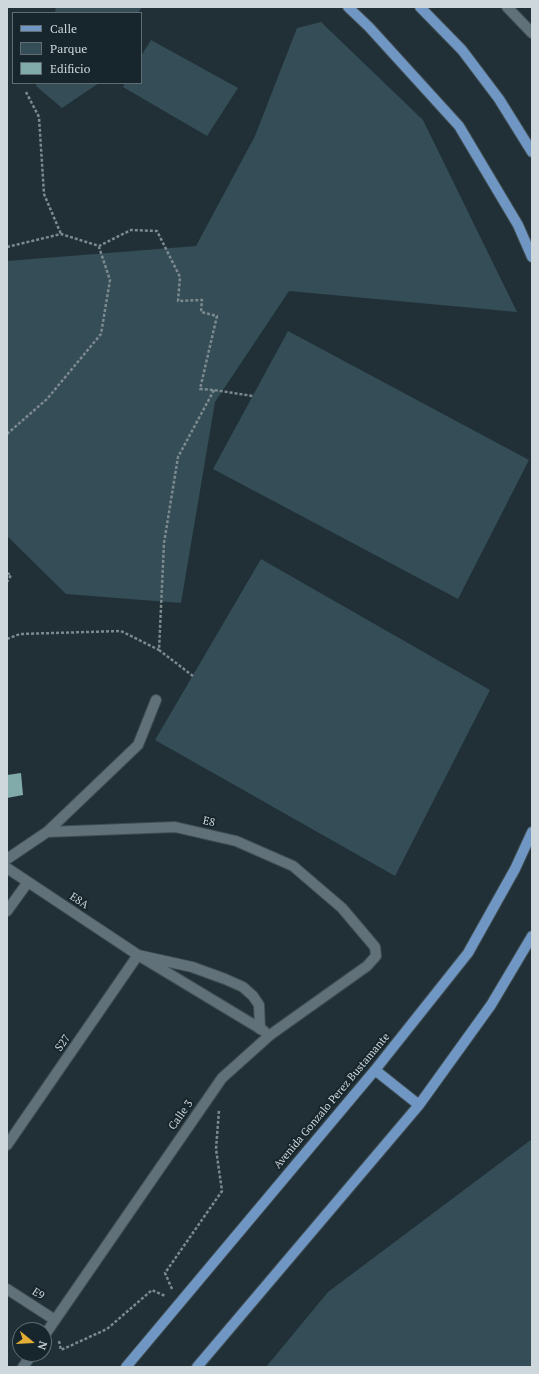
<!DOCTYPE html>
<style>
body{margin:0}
#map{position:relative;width:539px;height:1374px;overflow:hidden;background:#203036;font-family:"PT Serif",serif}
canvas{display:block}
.frame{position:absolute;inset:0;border:8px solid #ced7db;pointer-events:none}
.legend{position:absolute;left:12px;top:12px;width:130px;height:72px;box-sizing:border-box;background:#17262c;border:1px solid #606d72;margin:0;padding:5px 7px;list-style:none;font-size:12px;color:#ced7db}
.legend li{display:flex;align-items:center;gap:8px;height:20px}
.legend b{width:20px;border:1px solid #606d72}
.north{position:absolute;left:12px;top:1322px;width:40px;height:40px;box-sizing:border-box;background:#17262c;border:1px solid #606d72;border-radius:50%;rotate:108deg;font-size:11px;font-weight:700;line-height:16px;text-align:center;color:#ced7db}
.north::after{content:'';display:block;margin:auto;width:14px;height:18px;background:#e4ae35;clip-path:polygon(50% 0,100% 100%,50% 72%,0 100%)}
</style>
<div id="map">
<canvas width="539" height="1374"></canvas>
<div class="frame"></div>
<ul class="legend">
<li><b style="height:5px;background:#7097c3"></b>Calle</li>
<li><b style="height:11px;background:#344d57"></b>Parque</li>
<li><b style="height:11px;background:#81abab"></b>Edificio</li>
</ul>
<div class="north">N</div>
</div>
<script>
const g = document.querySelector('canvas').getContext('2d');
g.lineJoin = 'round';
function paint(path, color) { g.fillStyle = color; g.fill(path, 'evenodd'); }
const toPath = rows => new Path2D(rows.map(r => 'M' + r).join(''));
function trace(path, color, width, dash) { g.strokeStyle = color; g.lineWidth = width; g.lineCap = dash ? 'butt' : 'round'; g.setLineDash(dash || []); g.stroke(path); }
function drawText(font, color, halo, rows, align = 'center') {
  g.font = font + ' "PT Serif",serif'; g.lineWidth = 4; g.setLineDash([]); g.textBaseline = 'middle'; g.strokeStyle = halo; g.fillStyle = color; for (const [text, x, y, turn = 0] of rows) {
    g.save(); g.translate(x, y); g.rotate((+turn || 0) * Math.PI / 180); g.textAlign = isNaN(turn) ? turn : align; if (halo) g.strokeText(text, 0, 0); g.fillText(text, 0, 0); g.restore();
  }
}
const green = toPath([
 [56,7,142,7,138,13,55,13],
 [321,22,423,120,517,312,289,291,215,402,181,603,66,594,7,536,7,261,196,246,255,136,297,28],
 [151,40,238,88,207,136,123,87,125,83,141,83,141,56],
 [37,83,99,83,62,108,36,86],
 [288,331,529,460,458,599,213,469],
 [261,559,490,690,395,876,155,740],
 [532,1139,532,1367,266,1367,328,1292]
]);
const building = toPath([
 [21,773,23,795,7,798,7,775]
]);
const path = toPath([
 [26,92,39,117,44,194,61,234],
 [7,247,61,234,99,246,131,230,157,231,180,277,178,301,202,300,201,312,217,316,200,389,214,390,253,396],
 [7,434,47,399,101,334,110,280,99,247],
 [7,573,11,575,7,582],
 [7,639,20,634,121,631,159,650],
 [193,676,159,650,164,543,178,457,214,390],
 [172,1289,165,1273,222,1191,216,1149,219,1110],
 [59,1341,61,1350,107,1329,152,1290,165,1296]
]);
const minor = toPath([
 [507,7,532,33],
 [47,832,138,745,156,700],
 [7,859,47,832,175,827,236,841,293,866,342,908,375,947,376,956,367,966,270,1035,222,1078,44,1336],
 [7,868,138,955,264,1031],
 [7,911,28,882],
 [7,1145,138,955,192,967,225,979,243,987,253,996,259,1005,260,1029],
 [7,1289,55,1320],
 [23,1367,32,1354]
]);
const major = toPath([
 [348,7,369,27,459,126,518,225,532,257],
 [420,7,462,50,499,99,532,152],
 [375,1070,419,1105],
 [126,1367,375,1070,468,953,515,869,532,832],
 [197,1367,419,1105,491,1005,532,936]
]);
const streetNames = [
 ["E8",209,822,12],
 ["E8A",79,901,33],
 ["S27",63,1043,-55],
 ["Avenida Gonzalo Perez Bustamante",332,1101,-50],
 ["Calle 3",181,1115,-55],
 ["E9",38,1294,32]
];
paint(green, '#344d57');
paint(building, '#81abab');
trace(minor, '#404d52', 12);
trace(major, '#404d52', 12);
trace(path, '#7c898e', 2.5, [3, 2]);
trace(minor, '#607179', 10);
trace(major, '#7097c3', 10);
drawText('11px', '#ced7db', '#17262c', streetNames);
</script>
